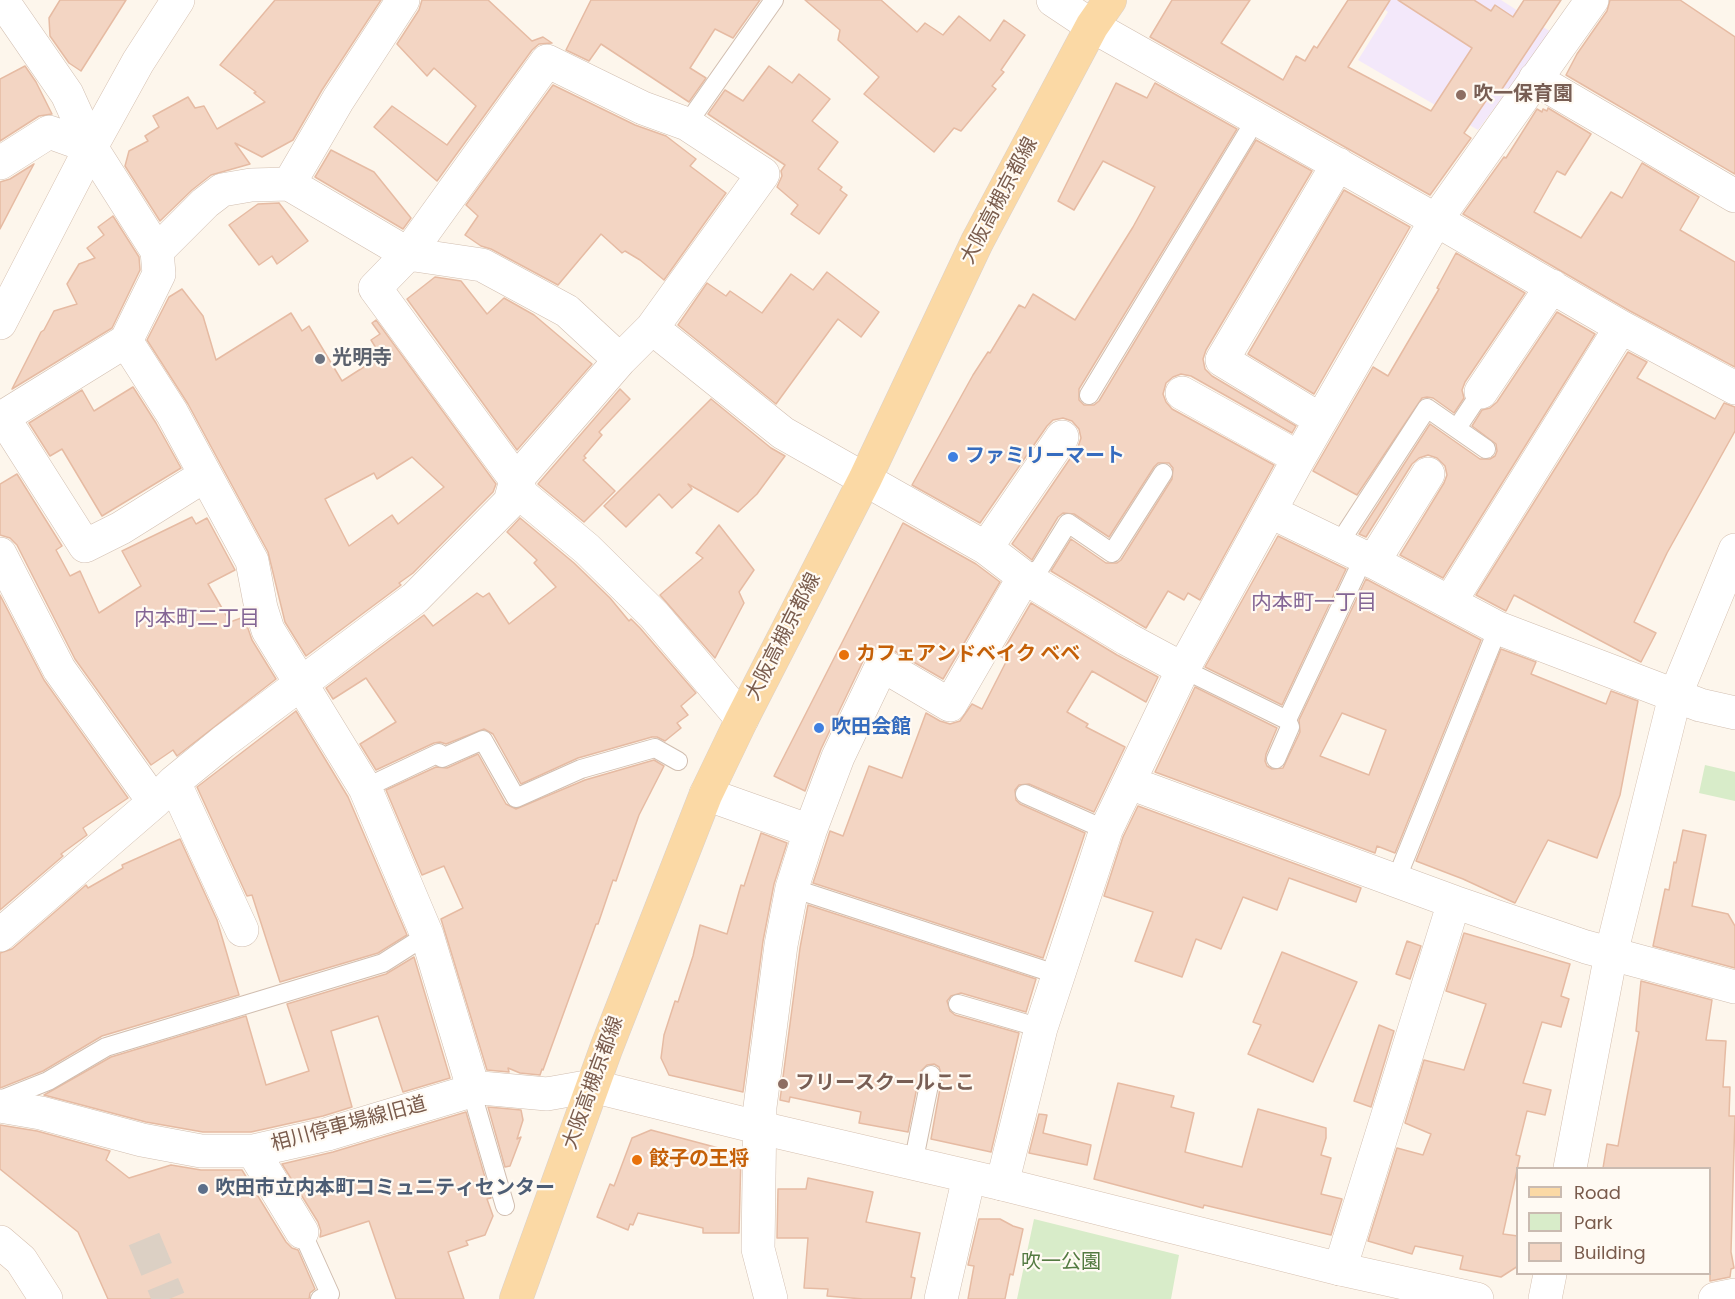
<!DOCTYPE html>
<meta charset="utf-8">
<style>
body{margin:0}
#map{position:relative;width:1735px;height:1299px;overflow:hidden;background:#fdf6ec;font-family:Poppins,sans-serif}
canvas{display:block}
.legend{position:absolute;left:1516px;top:1167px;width:195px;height:108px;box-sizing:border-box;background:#fffaf3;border:2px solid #cabbb1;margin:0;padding:8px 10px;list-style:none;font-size:18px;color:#7a5c4d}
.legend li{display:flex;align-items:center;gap:12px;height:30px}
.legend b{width:30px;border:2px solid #cabbb1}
</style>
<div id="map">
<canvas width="1735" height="1299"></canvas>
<ul class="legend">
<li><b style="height:8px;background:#fbd9a5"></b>Road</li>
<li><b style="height:16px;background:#d8ecc9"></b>Park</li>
<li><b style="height:16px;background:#f3d5c3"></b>Building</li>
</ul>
</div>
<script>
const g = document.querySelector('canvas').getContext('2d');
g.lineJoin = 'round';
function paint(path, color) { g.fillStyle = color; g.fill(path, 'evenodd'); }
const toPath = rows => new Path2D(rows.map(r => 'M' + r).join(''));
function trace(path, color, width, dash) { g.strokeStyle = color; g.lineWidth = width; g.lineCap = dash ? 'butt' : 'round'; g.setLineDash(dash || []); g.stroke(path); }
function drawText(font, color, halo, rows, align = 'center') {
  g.font = font + ' Poppins,"Noto Sans JP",sans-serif'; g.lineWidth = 4.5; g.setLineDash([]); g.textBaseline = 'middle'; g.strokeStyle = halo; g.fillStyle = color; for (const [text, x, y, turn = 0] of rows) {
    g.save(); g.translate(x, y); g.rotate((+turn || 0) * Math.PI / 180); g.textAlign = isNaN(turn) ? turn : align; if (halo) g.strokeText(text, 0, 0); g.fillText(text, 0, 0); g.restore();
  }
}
const education = toPath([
 [1384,0,1501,0,1551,32,1478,130,1358,60,1388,12,1380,6]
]);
const green = toPath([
 [1705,765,1735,772,1735,801,1699,793],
 [1034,1219,1179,1255,1171,1299,1017,1299]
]);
const building = toPath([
 [60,0,126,0,81,71,69,63,50,36,49,18,60,0],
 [275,0,381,0,322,90,293,140,262,157,235,143,250,164,211,175,192,190,160,221,125,166,129,151,148,141,145,136,159,127,153,116,188,97,195,108,204,106,217,129,265,102,254,93,256,92,220,65,275,0],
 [422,0,488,0,532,41,543,37,552,43,539,44,532,50,437,181,374,127,392,106,447,145,476,106,434,68,427,76,397,44,419,10,422,0],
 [591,0,760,0,733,38,715,29,690,68,706,78,689,102,601,44,589,61,566,50,591,0],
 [805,0,881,0,917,32,925,23,943,35,959,16,990,41,1004,20,1025,35,1001,70,1004,72,992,86,996,89,961,131,954,128,934,152,864,94,879,77,838,40,840,30,805,0],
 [1172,0,1250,0,1221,43,1283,80,1296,56,1305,61,1314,46,1317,48,1348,0,1390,0,1348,67,1431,111,1472,48,1398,0,1474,0,1491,11,1495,5,1513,17,1524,0,1561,0,1500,92,1494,89,1464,133,1471,138,1430,195,1150,37,1172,0],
 [1610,0,1680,0,1735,37,1735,174,1566,75,1577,54,1607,11,1610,0],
 [25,66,36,82,52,114,39,116,0,141,0,79,25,66],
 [769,66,792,83,799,74,830,99,812,121,838,142,818,169,842,187,840,190,847,195,819,234,791,214,798,205,777,187,782,176,781,171,785,165,708,114,725,90,743,101,769,66],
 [1116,83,1147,98,1155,83,1237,129,1079,389,1079,400,1084,405,1094,405,1099,401,1256,140,1312,171,1206,350,1203,359,1205,369,1212,376,1296,426,1292,433,1191,376,1181,374,1173,377,1166,383,1163,394,1166,402,1172,409,1274,465,1200,600,1188,593,1184,600,1168,591,1146,628,1051,571,1071,539,1106,563,1117,563,1121,560,1172,479,1173,468,1169,463,1158,463,1154,467,1109,537,1074,514,1063,513,1058,517,1032,560,1012,544,1078,447,1081,438,1079,429,1072,421,1063,418,1053,420,1047,426,980,523,912,485,973,375,988,352,990,353,1019,305,1025,308,1033,294,1075,320,1133,227,1155,187,1103,161,1074,210,1058,201,1116,83],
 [553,85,635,125,666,136,696,159,690,166,726,193,664,280,640,260,625,251,622,253,601,234,558,285,491,249,481,246,465,235,478,216,466,205,553,85],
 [1548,108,1591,134,1565,175,1557,171,1534,212,1581,238,1611,192,1622,198,1642,163,1699,197,1680,230,1735,262,1735,367,1630,311,1463,214,1504,157,1506,158,1537,109,1542,112,1543,109,1547,111,1548,108],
 [331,150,374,172,411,218,403,229,315,177,331,150],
 [34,164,28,175,0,229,0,182,10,179,34,164],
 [1344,190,1410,227,1314,394,1248,354,1344,190],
 [279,203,308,241,277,264,272,256,259,265,229,225,258,204,279,203],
 [113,216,139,257,140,270,112,328,12,389,41,332,44,330,54,311,77,304,67,284,79,264,95,258,87,248,104,235,98,227,113,216],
 [1456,253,1525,293,1465,382,1462,390,1464,398,1454,413,1433,398,1427,397,1422,398,1357,495,1313,471,1373,367,1388,376,1439,289,1437,288,1456,253],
 [827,272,879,312,861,337,838,319,776,404,678,325,707,283,726,296,730,291,762,313,791,274,813,290,827,272],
 [435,277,461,281,487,314,504,298,534,315,592,364,517,450,407,299,435,277],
 [182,289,203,316,216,360,291,313,302,331,309,326,342,381,381,356,371,340,380,334,372,323,376,320,496,484,493,492,413,573,399,583,401,585,306,656,285,622,268,552,188,404,147,340,169,297,182,289],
 [412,457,444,487,398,524,392,515,349,546,325,499,374,473,377,479,412,457],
 [1557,312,1595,334,1443,578,1400,555,1444,483,1447,475,1445,466,1437,458,1428,455,1419,458,1412,464,1366,537,1359,534,1430,424,1480,459,1490,459,1495,456,1497,451,1496,444,1472,426,1482,410,1490,408,1497,402,1557,312],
 [1628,352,1647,362,1637,378,1715,419,1724,403,1735,407,1735,431,1667,553,1634,622,1656,633,1641,662,1514,595,1506,611,1476,595,1628,352],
 [133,387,156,423,181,468,102,516,62,449,50,456,29,423,82,390,94,411,133,387],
 [620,389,630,399,599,432,602,435,584,456,586,458,583,460,615,491,584,522,538,484,620,389],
 [711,399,771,448,785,456,757,494,738,512,688,484,692,489,672,508,659,494,626,527,604,506,711,399],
 [17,474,62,546,56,550,70,576,80,571,99,613,141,586,122,551,192,517,196,524,207,518,235,570,208,584,230,622,244,617,252,640,276,679,177,756,173,750,151,765,75,659,17,545,10,538,0,535,0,484,17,474],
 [520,518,574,563,610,598,629,621,631,619,640,628,696,693,681,706,688,715,677,723,681,728,665,741,657,737,652,737,578,758,521,784,493,734,484,729,446,744,440,742,434,743,376,770,360,744,396,722,366,678,333,699,326,688,424,615,433,626,477,593,483,597,489,593,509,624,556,587,534,563,537,560,507,532,520,518],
 [903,523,976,564,1000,582,943,679,891,649,881,646,871,650,865,657,821,749,805,791,774,776,903,523],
 [719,525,754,570,739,592,744,603,715,658,660,595,703,558,696,553,719,525],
 [1278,536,1346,569,1282,705,1205,667,1278,536],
 [1366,579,1481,640,1395,853,1377,846,1375,853,1155,772,1195,687,1277,728,1266,754,1265,761,1267,766,1272,769,1283,768,1300,732,1299,720,1366,579],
 [1342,713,1386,730,1369,775,1320,756,1342,713],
 [0,595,44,680,128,798,83,828,87,835,61,854,63,856,0,910,0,595],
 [1031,603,1117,655,1158,677,1146,702,1092,671,1067,712,1088,724,1086,727,1125,747,1094,812,1029,784,1019,785,1015,790,1016,800,1020,804,1085,833,1043,958,813,883,830,831,843,836,869,766,902,778,926,713,940,721,950,724,960,721,972,704,982,709,1007,660,1000,656,1031,603],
 [1501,649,1536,662,1531,674,1606,704,1611,691,1638,701,1620,795,1597,858,1548,840,1515,903,1463,879,1416,861,1501,649],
 [296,711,348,797,407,935,378,953,280,982,252,895,247,896,197,787,296,711],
 [478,754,506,804,516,809,585,780,654,760,664,766,639,815,616,881,613,880,598,924,596,924,543,1070,542,1069,540,1075,520,1073,508,1068,509,1072,487,1070,441,919,463,908,444,866,422,875,386,790,436,767,447,768,478,754],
 [1138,806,1361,888,1356,902,1289,878,1277,910,1243,897,1221,949,1196,939,1182,977,1135,961,1153,912,1104,896,1123,837,1138,806],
 [1683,830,1706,835,1692,906,1728,914,1735,926,1735,968,1653,946,1665,889,1669,890,1674,862,1676,863,1683,830],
 [761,833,787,843,774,884,763,941,743,1092,669,1075,661,1058,664,1035,675,1001,678,1002,693,956,700,925,727,934,741,885,744,886,761,833],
 [180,839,217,920,239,995,102,1036,43,1071,0,1088,0,953,12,949,86,885,88,888,123,868,122,865,180,839],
 [808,905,1036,979,1026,1012,961,993,951,996,947,1001,950,1011,955,1015,1019,1033,991,1152,931,1139,942,1077,939,1067,934,1064,927,1065,920,1072,908,1132,859,1123,861,1112,790,1097,789,1102,780,1100,800,948,808,905],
 [1464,933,1570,964,1561,996,1569,999,1561,1027,1542,1022,1523,1083,1551,1090,1545,1115,1527,1111,1516,1155,1520,1156,1503,1234,1518,1236,1518,1266,1501,1277,1460,1269,1463,1256,1415,1246,1412,1254,1368,1241,1397,1148,1423,1155,1431,1134,1405,1123,1424,1060,1464,1070,1486,1004,1446,991,1464,933],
 [1407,941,1421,946,1410,979,1396,974,1407,941],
 [1282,952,1357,982,1313,1082,1248,1054,1261,1025,1253,1022,1282,952],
 [414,957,450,1078,403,1092,378,1016,331,1031,352,1107,323,1116,251,1132,203,1132,146,1122,44,1095,111,1057,246,1016,266,1085,309,1071,287,1004,386,974,414,957],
 [1641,981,1712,1000,1706,1040,1726,1041,1723,1087,1730,1087,1729,1116,1735,1116,1731,1252,1734,1268,1731,1269,1730,1277,1710,1281,1710,1168,1603,1168,1607,1144,1618,1146,1639,1032,1636,1031,1641,981],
 [1379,1025,1394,1031,1371,1107,1354,1101,1379,1025],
 [1118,1083,1174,1096,1171,1107,1194,1113,1185,1152,1242,1167,1258,1109,1326,1128,1326,1138,1321,1155,1331,1158,1321,1194,1342,1199,1331,1235,1204,1205,1203,1208,1094,1179,1118,1083],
 [488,1107,521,1110,523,1120,517,1139,521,1137,510,1166,505,1167,488,1107],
 [466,1112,491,1198,487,1199,493,1216,485,1235,466,1241,468,1245,448,1252,464,1299,396,1299,369,1221,320,1237,321,1231,318,1222,282,1164,333,1152,466,1112],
 [1039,1114,1047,1115,1043,1133,1091,1145,1087,1165,1029,1153,1039,1114],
 [0,1125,37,1131,110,1151,106,1160,129,1178,171,1165,201,1170,242,1170,286,1242,292,1248,298,1250,315,1289,310,1293,309,1299,108,1299,78,1232,0,1169,0,1125],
 [651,1130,741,1154,739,1233,703,1233,703,1228,638,1213,633,1225,630,1224,628,1230,597,1217,610,1184,614,1186,632,1138,651,1130],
 [808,1178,873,1192,866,1222,920,1233,911,1277,915,1278,911,1299,863,1299,827,1296,828,1289,804,1288,808,1238,777,1238,778,1189,806,1189,808,1178],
 [979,1219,1000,1219,1013,1226,1023,1229,1013,1275,1010,1274,1005,1299,968,1299,974,1266,968,1265,979,1219]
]);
const streetTunnel = toPath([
 [144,1239,169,1299]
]);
const lane = toPath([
 [687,124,774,0],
 [1089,395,1256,119],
 [1457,428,1481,392],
 [1338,545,1427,408,1486,449],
 [1024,577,1040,568,1068,523,1112,553,1163,473],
 [1183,669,1287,720],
 [1276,759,1290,727,1287,720,1364,557],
 [365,788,439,753,442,758,483,740,516,798,581,769,655,748,678,761],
 [1025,794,1106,830],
 [1396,880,1498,628],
 [792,888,1059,975],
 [958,1004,1041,1028],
 [471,1090,505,1206],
 [0,1103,3,1099,48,1081,106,1047,383,963,427,935],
 [913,1164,931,1075],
 [302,1232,330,1294,320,1299]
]);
const street = toPath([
 [2,0,67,94,91,147,157,251],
 [1053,0,1092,26,1436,220,1621,327,1735,388],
 [1535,79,1735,196],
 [0,163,49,132,91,147],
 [289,184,338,100,403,0],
 [126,341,172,413,252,561,261,608,268,630,365,788,427,935,471,1081,471,1090],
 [1481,392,1552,286],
 [1182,393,1299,458],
 [0,417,3,417,126,341,159,274,157,251,205,203,222,190,251,185,289,184,408,254,482,265,567,311,620,360],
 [3,417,85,546,121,528,204,476],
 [1321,420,1222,360,1338,164],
 [1271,512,1364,557,1498,628,1700,705,1735,713],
 [986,548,1062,437],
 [0,554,59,669,154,802],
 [1373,562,1428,474],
 [1450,602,1621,327],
 [742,719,654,615,587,549,522,495,516,480,375,288,408,254,547,61,643,108,687,124,763,174,652,328,783,433,986,548,1024,577,1127,639,1183,669],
 [174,782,242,930],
 [1130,783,1454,902,1586,947,1735,987],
 [706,794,810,831],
 [0,935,154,802,174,782,223,742,415,598,510,502,516,480,620,360,652,328],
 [0,1106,41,1113,142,1140,201,1151,253,1151,328,1134,481,1088,547,1094,592,1086],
 [253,1151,302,1232],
 [1002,1184,1041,1028,1106,830,1183,669,1299,458,1436,220,1592,0],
 [1340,1269,1454,902],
 [771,1299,758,1249,760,1107,781,945,792,888,810,831,838,757,882,665,950,705,1024,577],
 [941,1299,969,1177]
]);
const secondary = toPath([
 [0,323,91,147,138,62,178,0],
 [592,1086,761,1128,1002,1184,1340,1269,1477,1299],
 [1570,1168,1611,954,1675,696,1735,550],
 [0,1242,21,1260,46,1299],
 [1545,1299,1550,1274],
 [1715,1299,1735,1295]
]);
const primary = toPath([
 [516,1299,606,1049,706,794,742,719,865,479,977,242,1092,26,1110,0]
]);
const markers = [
 [1461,95,6,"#8d6e63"],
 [320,359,6,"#6b7280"],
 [953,457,6,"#3f7fe0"],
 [844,655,6,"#e8710a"],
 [819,728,6,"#3f7fe0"],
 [783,1084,6,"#8d6e63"],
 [637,1160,6,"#e8710a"],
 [203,1189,6,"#5c6f8a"]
];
const educationNames = [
 ["吹一保育園",1473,95],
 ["フリースクールここ",795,1084]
];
const streetNames = [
 ["大阪高槻京都線",1000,201,-62],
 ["大阪高槻京都線",784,637,-63],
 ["大阪高槻京都線",594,1083,-70],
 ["相川停車場線旧道",349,1125,-15]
];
const worshipNames = [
 ["光明寺",332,359]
];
const shopNames = [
 ["ファミリーマート",965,457],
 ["吹田会館",831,728]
];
const foodNames = [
 ["カフェアンドベイク ベベ",856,655],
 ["餃子の王将",649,1160]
];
const serviceNames = [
 ["吹田市立内本町コミュニティセンター",215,1189]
];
const parkNames = [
 ["吹一公園",1061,1263]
];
const neighbourhoodNames = [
 ["内本町一丁目",1314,604],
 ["内本町二丁目",197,620]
];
paint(education, '#f3e8fa');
paint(green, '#d8ecc9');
paint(building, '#f3d5c3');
trace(building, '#e6bba3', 1.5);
trace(streetTunnel, '#dcd0c4', 33, [33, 16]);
trace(lane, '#d1beb0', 20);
trace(street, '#d1beb0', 34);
trace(secondary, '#d6c0b0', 34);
trace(primary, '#dad1cd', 34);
trace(lane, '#fff', 18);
trace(street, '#fff', 33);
trace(secondary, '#fff', 33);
trace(primary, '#fbd9a5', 33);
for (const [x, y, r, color] of markers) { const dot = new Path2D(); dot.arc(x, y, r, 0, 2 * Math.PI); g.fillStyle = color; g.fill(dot); trace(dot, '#fffaf3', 2); }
drawText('bold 20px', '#785e54', '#fffaf3', educationNames, 'left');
drawText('20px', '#7a5c4d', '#fffaf3', streetNames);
drawText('bold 20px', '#5b616d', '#fffaf3', worshipNames, 'left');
drawText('bold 20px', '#366cbe', '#fffaf3', shopNames, 'left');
drawText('bold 20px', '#c56008', '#fffaf3', foodNames, 'left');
drawText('bold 20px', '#4e5e75', '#fffaf3', serviceNames, 'left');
drawText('20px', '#537a41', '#fffaf3', parkNames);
drawText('21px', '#846695', '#fffaf3', neighbourhoodNames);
</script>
